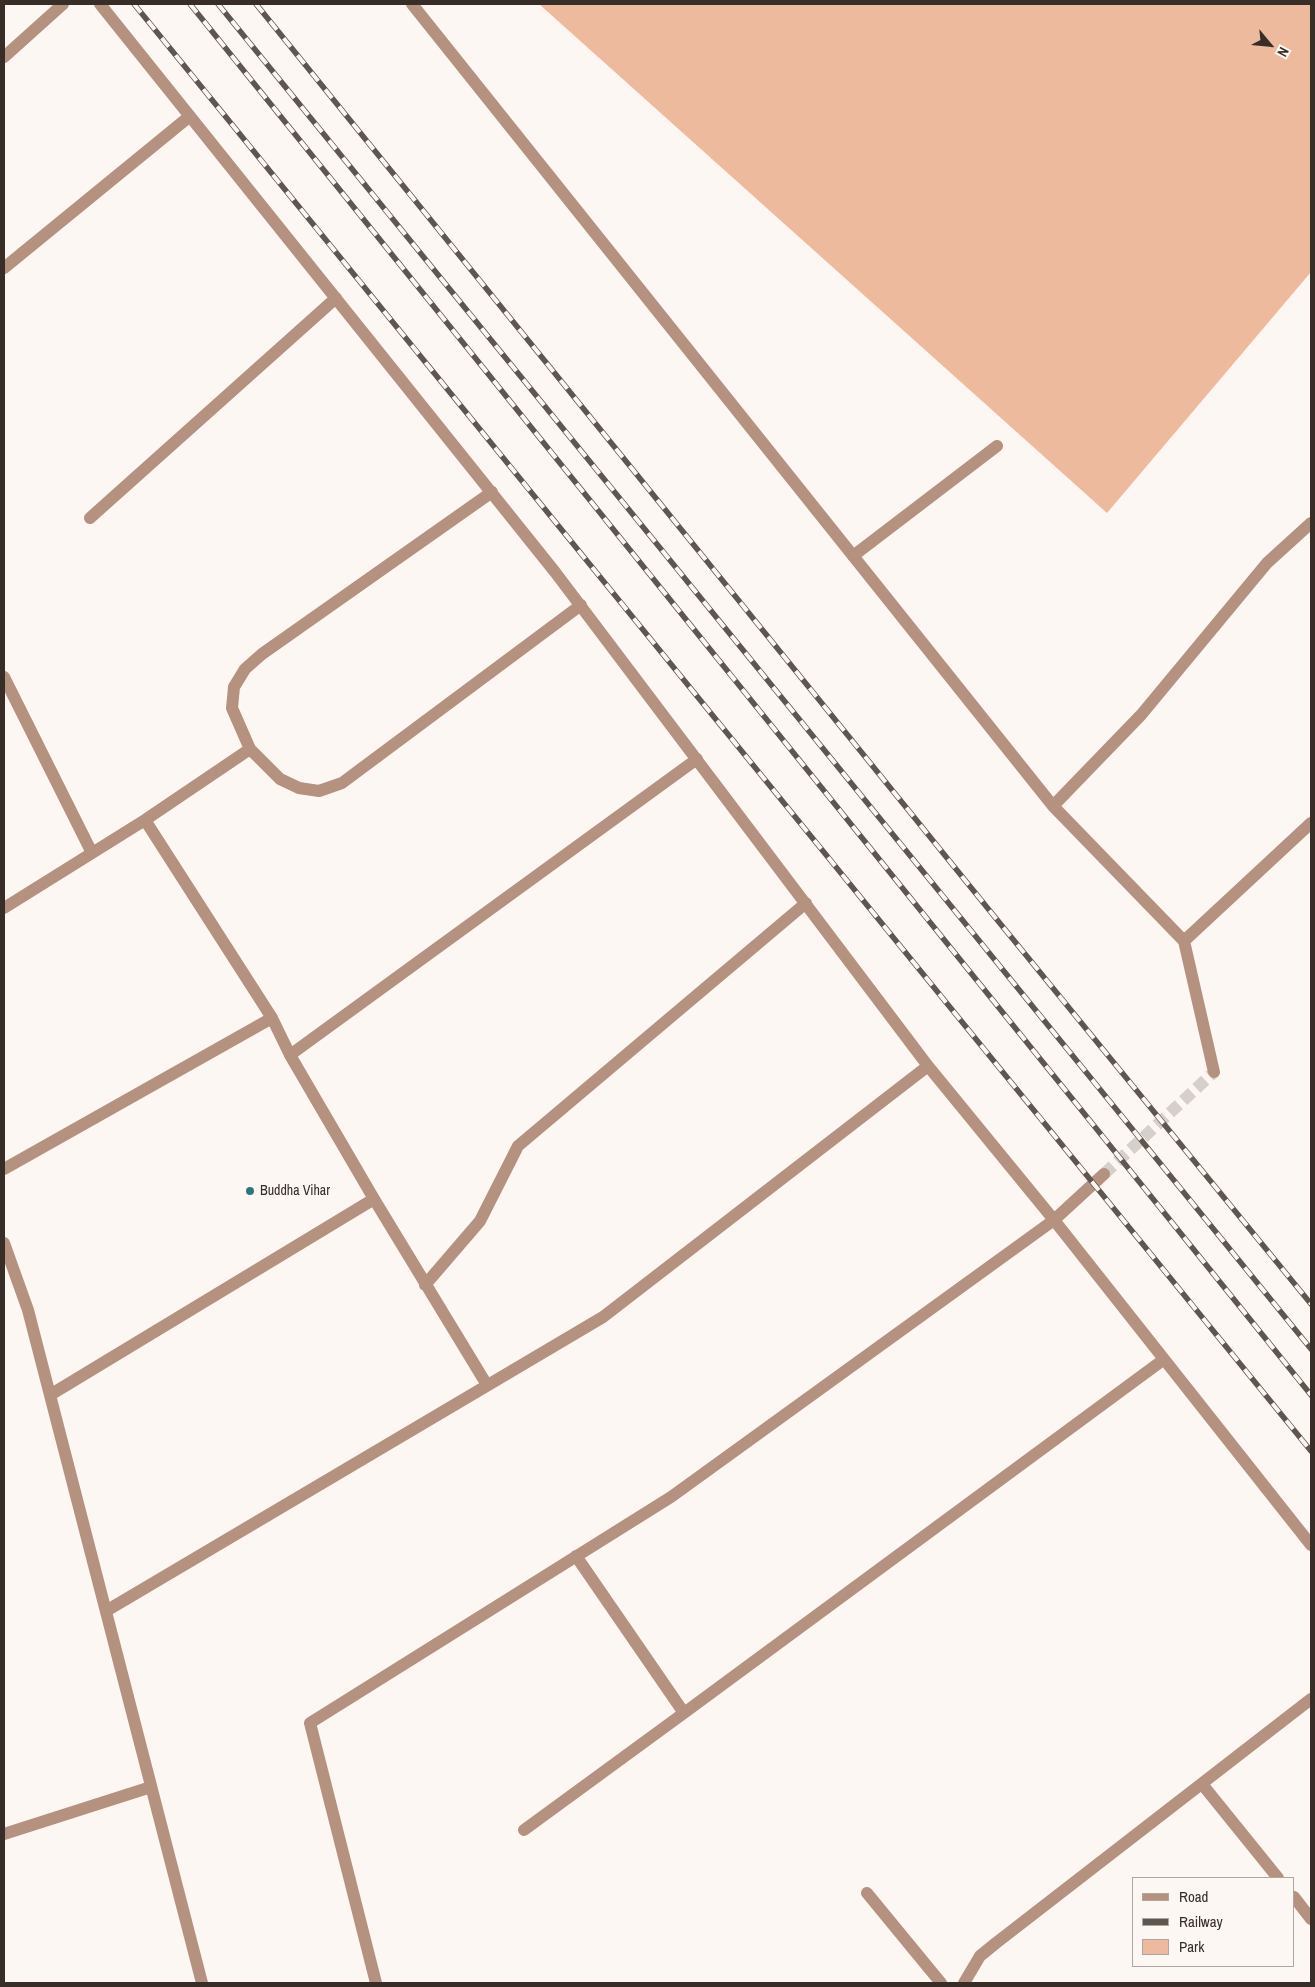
<!DOCTYPE html>
<style>
body{margin:0}
#map{position:relative;width:1315px;height:1987px;overflow:hidden;background:#fdf7f4;font-family:"Archivo Narrow",sans-serif}
canvas{display:block}
.frame{position:absolute;inset:0;border:5px solid #382d27;pointer-events:none}
.legend{position:absolute;left:1132px;top:1877px;width:162px;height:90px;box-sizing:border-box;background:#fdf7f4;border:1px solid #aea6a2;margin:0;padding:6px 9px;list-style:none;font-size:15px;color:#382d27}
.legend li{display:flex;align-items:center;gap:10px;height:25px}
.legend b{width:25px;border:1px solid #aea6a2}
.north{position:absolute;left:1245px;top:20px;width:50px;height:50px;-webkit-text-stroke:4px #fdf7f4;paint-order:stroke;rotate:118deg;font-size:14px;font-weight:700;line-height:20px;text-align:center;color:#382d27}
.north::after{content:'';display:block;margin:auto;width:18px;height:22px;background:#382d27;clip-path:polygon(50% 0,100% 100%,50% 72%,0 100%)}
</style>
<div id="map">
<canvas width="1315" height="1987"></canvas>
<div class="frame"></div>
<ul class="legend">
<li><b style="height:6px;background:#b5927f"></b>Road</li>
<li><b style="height:6px;background:#605650"></b>Railway</li>
<li><b style="height:14px;background:#eeba9d"></b>Park</li>
</ul>
<div class="north">N</div>
</div>
<script>
const g = document.querySelector('canvas').getContext('2d');
g.lineJoin = 'round';
function paint(path, color) { g.fillStyle = color; g.fill(path, 'evenodd'); }
const toPath = rows => new Path2D(rows.map(r => 'M' + r).join(''));
function trace(path, color, width, dash) { g.strokeStyle = color; g.lineWidth = width; g.lineCap = dash ? 'butt' : 'round'; g.setLineDash(dash || []); g.stroke(path); }
function drawText(font, color, halo, rows, align = 'center') {
  g.font = font + ' "Archivo Narrow",sans-serif'; g.lineWidth = 4; g.setLineDash([]); g.textBaseline = 'middle'; g.strokeStyle = halo; g.fillStyle = color; for (const [text, x, y, turn = 0] of rows) {
    g.save(); g.translate(x, y); g.rotate((+turn || 0) * Math.PI / 180); g.textAlign = isNaN(turn) ? turn : align; if (halo) g.strokeText(text, 0, 0); g.fillText(text, 0, 0); g.restore();
  }
}
const green = toPath([
 [539,4,1311,4,1311,272,1107,513]
]);
const minorTunnel = toPath([
 [1104,1174,1214,1072]
]);
const minor = toPath([
 [100,4,555,572,928,1066],
 [412,4,1053,806],
 [4,57,63,4],
 [4,268,190,116],
 [90,518,336,298],
 [1311,523,1267,563,1141,715,1053,806,1184,941,1311,823],
 [853,556,997,446],
 [4,677,92,853],
 [250,749,232,708,234,687,245,669,262,654,492,492],
 [145,820,250,749,280,779,299,788,319,791,342,783,581,605],
 [4,908,145,820,272,1018,290,1055,374,1199,487,1385],
 [1184,941,1214,1072],
 [290,1055,697,759],
 [4,1169,272,1018],
 [4,1243,28,1310,202,1983],
 [425,1285,480,1221,518,1146,806,903],
 [50,1395,374,1199],
 [576,1556,684,1713,1163,1360],
 [106,1611,603,1317,928,1066,1054,1220,1311,1545],
 [1202,1784,1278,1878],
 [524,1830,684,1713],
 [4,1834,151,1787],
 [867,1893,941,1983],
 [1294,1897,1311,1919],
 [376,1983,310,1723,671,1497,1054,1220,1104,1174],
 [964,1983,980,1956,996,1943,1311,1699]
]);
const rail = toPath([
 [134,4,1311,1451],
 [190,4,1311,1395],
 [218,4,1311,1349],
 [256,4,994,916,1311,1304]
]);
const markers = [
 [250,1191,5,"#2d777b"]
];
const poiNames = [
 ["Buddha Vihar",260,1191]
];
paint(green, '#eeba9d');
trace(minorTunnel, '#d6cfcb', 12, [12, 6]);
trace(minor, '#b5927f', 12);
trace(rail, '#605650', 5.5);
trace(rail, '#fdf7f4', 4, [11]);
for (const [x, y, r, color] of markers) { const dot = new Path2D(); dot.arc(x, y, r, 0, 2 * Math.PI); g.fillStyle = color; g.fill(dot); trace(dot, '#fdf7f4', 2); }
drawText('14px', '#382d27', '#fdf7f4', poiNames, 'left');
</script>
